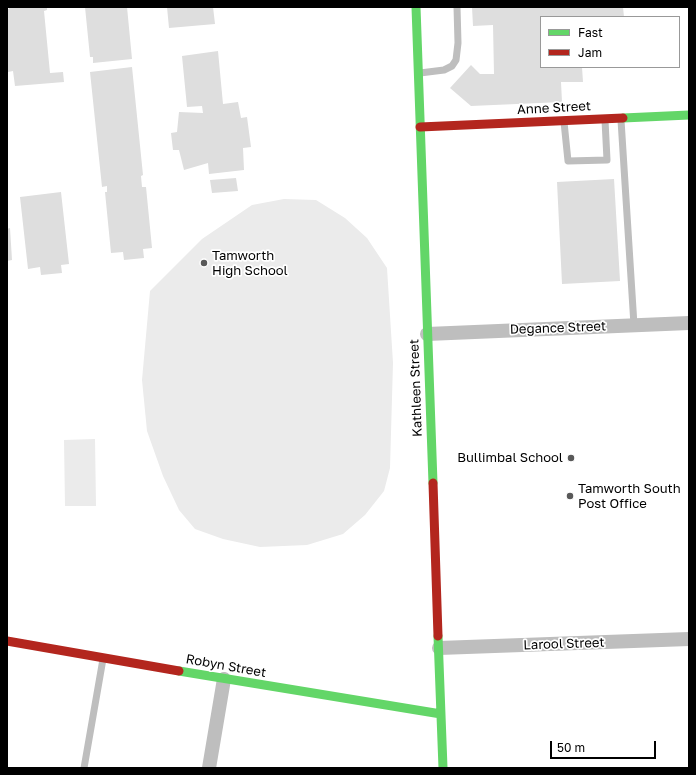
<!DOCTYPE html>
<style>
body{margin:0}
#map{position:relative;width:696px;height:775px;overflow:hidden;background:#fff;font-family:"Golos Text",sans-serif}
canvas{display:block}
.frame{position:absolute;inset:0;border:8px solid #000;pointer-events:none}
.legend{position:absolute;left:540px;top:16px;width:140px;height:52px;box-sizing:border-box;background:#fff;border:1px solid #999;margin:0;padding:5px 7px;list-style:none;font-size:12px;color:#000}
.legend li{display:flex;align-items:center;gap:8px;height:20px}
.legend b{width:20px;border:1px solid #999}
.scale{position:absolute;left:550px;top:741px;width:106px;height:18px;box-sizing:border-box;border:2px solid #000;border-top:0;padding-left:5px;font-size:12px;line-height:14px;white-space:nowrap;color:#000;-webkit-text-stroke:3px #fff;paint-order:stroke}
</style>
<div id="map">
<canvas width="696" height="775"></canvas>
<div class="frame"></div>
<ul class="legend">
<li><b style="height:5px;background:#63d668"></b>Fast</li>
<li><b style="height:5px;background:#b3261e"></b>Jam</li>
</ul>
<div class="scale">50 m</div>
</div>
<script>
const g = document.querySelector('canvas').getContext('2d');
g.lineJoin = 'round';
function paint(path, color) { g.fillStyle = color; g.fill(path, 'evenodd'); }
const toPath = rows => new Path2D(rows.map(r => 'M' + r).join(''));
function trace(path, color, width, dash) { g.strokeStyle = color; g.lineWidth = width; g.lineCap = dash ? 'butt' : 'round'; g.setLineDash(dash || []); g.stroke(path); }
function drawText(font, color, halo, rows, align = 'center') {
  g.font = font + ' "Golos Text",sans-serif'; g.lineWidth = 3.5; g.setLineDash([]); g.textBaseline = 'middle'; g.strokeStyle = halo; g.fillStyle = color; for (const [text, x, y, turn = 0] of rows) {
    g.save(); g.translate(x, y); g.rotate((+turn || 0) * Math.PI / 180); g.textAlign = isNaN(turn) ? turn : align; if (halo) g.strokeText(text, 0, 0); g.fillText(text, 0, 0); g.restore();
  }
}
const green = toPath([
 [284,199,316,200,345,218,367,238,387,268,393,363,390,468,384,491,365,515,343,534,307,545,260,547,223,539,195,529,179,510,163,476,147,431,142,380,150,291,202,239,252,205],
 [95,439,96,506,65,506,64,440]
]);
const building = toPath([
 [9,7,47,7,47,10,44,11,50,73,63,72,64,82,15,86,13,71,8,72,7,65,7,9,9,9],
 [85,7,127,7,132,59,93,63,93,57,90,57],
 [167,7,213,7,215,24,169,28],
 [472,7,623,7,624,17,541,17,541,67,582,67,583,82,561,82,562,102,471,106,450,88,471,65,480,74,494,74,493,25,473,26],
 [218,51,223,104,238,102,241,118,247,117,251,147,243,148,244,170,209,174,208,163,184,170,179,150,173,150,171,133,177,132,179,112,203,113,202,106,187,107,182,56],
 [132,67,143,175,141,176,142,187,146,187,152,248,143,249,144,258,124,260,123,252,111,253,105,192,107,192,107,186,102,187,90,72],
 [236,178,238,191,212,193,210,180],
 [614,179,620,281,562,284,557,182],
 [61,192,69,264,61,265,62,273,41,275,40,267,28,269,20,197],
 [10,228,12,260,7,261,7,229]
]);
const lane = toPath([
 [420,73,444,70,452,66,456,60,458,43,457,7],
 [621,120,634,325],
 [564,122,568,161,607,160,605,120],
 [84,768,103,659]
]);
const street = toPath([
 [427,334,689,323],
 [439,648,689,639],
 [209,768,224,679]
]);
const fast = toPath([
 [416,7,433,483],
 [623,118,689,115],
 [438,636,443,768],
 [179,671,441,714]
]);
const jam = toPath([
 [420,127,623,118],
 [433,483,438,636],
 [7,641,179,671]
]);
const markers = [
 [204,263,4,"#595959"],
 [571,458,4,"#595959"],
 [570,496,4,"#595959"]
];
const streetNames = [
 ["Anne Street",554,108,-3],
 ["Degance Street",558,328,-2],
 ["Kathleen Street",416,388,-92],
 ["Larool Street",564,644,-2],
 ["Robyn Street",226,666,10]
];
const poiNames = [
 ["Tamworth",212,256],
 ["High School",212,271],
 ["Bullimbal School",563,458,"right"],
 ["Tamworth South",578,489],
 ["Post Office",578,504]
];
paint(green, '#ebebeb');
paint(building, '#dedede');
trace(lane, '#bebebe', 7);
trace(street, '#bebebe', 14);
trace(fast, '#63d668', 9);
trace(jam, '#b3261e', 9);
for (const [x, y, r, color] of markers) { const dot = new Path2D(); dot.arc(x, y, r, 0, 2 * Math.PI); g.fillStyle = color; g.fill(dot); trace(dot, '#fff', 1.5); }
drawText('13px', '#000', '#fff', streetNames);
drawText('13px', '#000', '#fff', poiNames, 'left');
</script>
